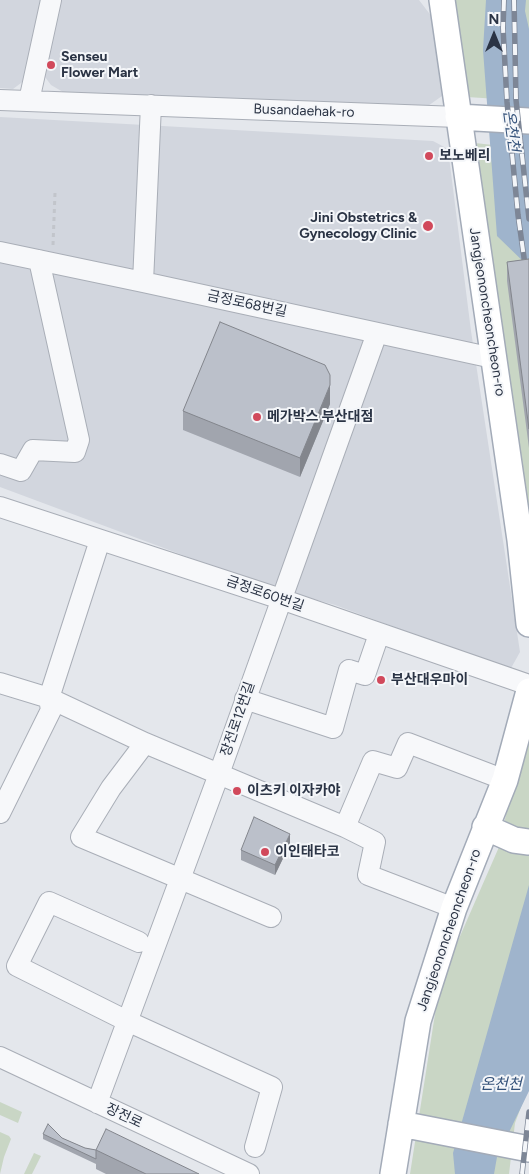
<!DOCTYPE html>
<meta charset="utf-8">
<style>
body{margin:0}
#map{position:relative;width:529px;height:1174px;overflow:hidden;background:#e4e7ec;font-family:Figtree,sans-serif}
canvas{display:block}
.north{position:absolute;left:469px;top:10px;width:50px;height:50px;-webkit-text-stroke:4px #f4f6f9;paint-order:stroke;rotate:0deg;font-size:14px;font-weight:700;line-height:20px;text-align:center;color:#2b3445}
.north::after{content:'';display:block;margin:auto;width:18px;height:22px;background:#2b3445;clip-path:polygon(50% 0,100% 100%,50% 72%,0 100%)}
</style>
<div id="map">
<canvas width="529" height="1174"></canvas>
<div class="north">N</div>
</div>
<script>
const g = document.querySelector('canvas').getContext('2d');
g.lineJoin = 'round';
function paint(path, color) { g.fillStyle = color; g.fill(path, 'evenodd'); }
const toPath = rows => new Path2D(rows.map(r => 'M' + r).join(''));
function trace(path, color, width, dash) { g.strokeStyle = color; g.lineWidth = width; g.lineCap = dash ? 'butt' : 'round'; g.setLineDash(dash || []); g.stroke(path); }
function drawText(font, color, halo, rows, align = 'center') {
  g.font = font + ' Figtree,"Noto Sans KR",sans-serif'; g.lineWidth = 4; g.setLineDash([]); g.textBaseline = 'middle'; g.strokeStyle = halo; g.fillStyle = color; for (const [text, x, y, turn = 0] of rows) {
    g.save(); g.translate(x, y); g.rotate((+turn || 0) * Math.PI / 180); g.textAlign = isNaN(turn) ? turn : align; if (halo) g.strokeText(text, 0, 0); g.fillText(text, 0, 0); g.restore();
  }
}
const built = toPath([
 [0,0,45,0,25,80,13,89,0,88],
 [59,0,419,0,432,17,442,96,425,108,63,92,51,85,45,77,44,71],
 [0,117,433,141,448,149,471,331,520,652,510,670,335,605,263,585,0,487]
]);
const green = toPath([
 [450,0,529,0,529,101,467,97],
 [475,143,529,149,529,567],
 [529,708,529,1086,515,1123,509,1174,410,1174,440,982,499,847],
 [0,1102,22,1112,18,1123,0,1115],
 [0,1132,9,1136,11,1139,4,1157,0,1174],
 [34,1153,41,1156,32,1174,24,1174]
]);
const water = toPath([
 [486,0,526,0,525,11,529,29,529,267,497,236,483,50],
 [529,885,529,1091,497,1157,494,1174,455,1174,453,1153]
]);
const path = toPath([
 [53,245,55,193]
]);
const minor = toPath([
 [0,100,458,117],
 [29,101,51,0],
 [0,252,143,282,493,358],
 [143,282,151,105],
 [0,464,21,471,33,450,75,452,79,440,39,260],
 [0,507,281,599,529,685],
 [0,683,49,698,145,743,345,827,375,842,368,875,454,908],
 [245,699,333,728,349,670,365,675,379,634],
 [145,743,111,788,81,837,271,917],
 [0,813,51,710,49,698,100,540],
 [345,827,373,761,397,768,408,743,505,780],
 [139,942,49,902,17,966,127,1021,272,1087,255,1147],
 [0,1057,249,1174],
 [97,1103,219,774,377,333]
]);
const major = toPath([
 [442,0,520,540,529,624],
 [458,117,529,121],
 [485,827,514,840,529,842],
 [401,1124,529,1149],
 [393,1174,418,1021,454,908,505,780,529,691]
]);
const rail = toPath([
 [504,0,503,28,507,102,518,215,529,293],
 [514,0,516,100,529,219],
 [522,1174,529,1112]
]);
const wall = toPath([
 [529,259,529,448,507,281,507,262],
 [330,404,300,477,183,430,183,411],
 [290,844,275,875,241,860,241,850],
 [43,1134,62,1138,85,1148,96,1150,199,1174,106,1174,96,1169,96,1164,43,1139]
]);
const shadedWall = toPath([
 [330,385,330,404,300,477,300,458],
 [290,834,290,844,275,875,275,865]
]);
const building = toPath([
 [529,259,529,429,507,262,529,259],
 [220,322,325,365,330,375,330,385,300,458,183,411,220,322],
 [254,817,290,834,275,865,241,850,254,817],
 [48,1124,62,1138,85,1148,96,1150,96,1159,43,1134,48,1124],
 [106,1129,199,1174,146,1174,96,1150,106,1129]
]);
const markers = [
 [51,65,5,"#d1495b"],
 [429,156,5,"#d1495b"],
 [428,226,6,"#d1495b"],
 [257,417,5,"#d1495b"],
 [381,680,5,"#d1495b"],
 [237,791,5,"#d1495b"],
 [265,852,5,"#d1495b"]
];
const poiNames = [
 ["Senseu",61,57],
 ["Flower Mart",61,73],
 ["보노베리",439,156],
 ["Jini Obstetrics &",417,218,"right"],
 ["Gynecology Clinic",417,234,"right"],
 ["메가박스 부산대점",267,417],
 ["부산대우마이",391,680],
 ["이츠키 이자카야",247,791],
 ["이인태타코",275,852]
];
const streetNames = [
 ["Busandaehak-ro",304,111,2],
 ["금정로68번길",247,304,12],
 ["Jangjeononcheoncheon-ro",487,312,81],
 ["금정로60번길",265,594,19],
 ["장전로12번길",238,719,-71],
 ["Jangjeononcheoncheon-ro",449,930,-71],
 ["장전로",124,1116,25]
];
const waterNames = [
 ["온천천",511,131,82],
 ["온천천",501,1085]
];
paint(built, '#d2d6de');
paint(green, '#c9d6c5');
paint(water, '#9fb4cc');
trace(minor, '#a9aeb7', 22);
trace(major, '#a3abb8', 28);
trace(path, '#c2c5cb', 3, [4, 4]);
trace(minor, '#f7f8fa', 20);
trace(major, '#fff', 25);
trace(rail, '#7d8696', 5.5);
trace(rail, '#f4f6f9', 4, [11]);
paint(wall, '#a1a5ae');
paint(shadedWall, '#83868d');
paint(building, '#bbc0ca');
trace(building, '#83868d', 1);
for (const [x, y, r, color] of markers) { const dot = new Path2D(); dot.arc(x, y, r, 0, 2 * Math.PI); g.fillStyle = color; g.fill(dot); trace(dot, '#f4f6f9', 2); }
drawText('bold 14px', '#2b3445', '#f4f6f9', poiNames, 'left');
drawText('14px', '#2b3445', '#f4f6f9', streetNames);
drawText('italic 15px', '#34527a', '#f4f6f9', waterNames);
</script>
